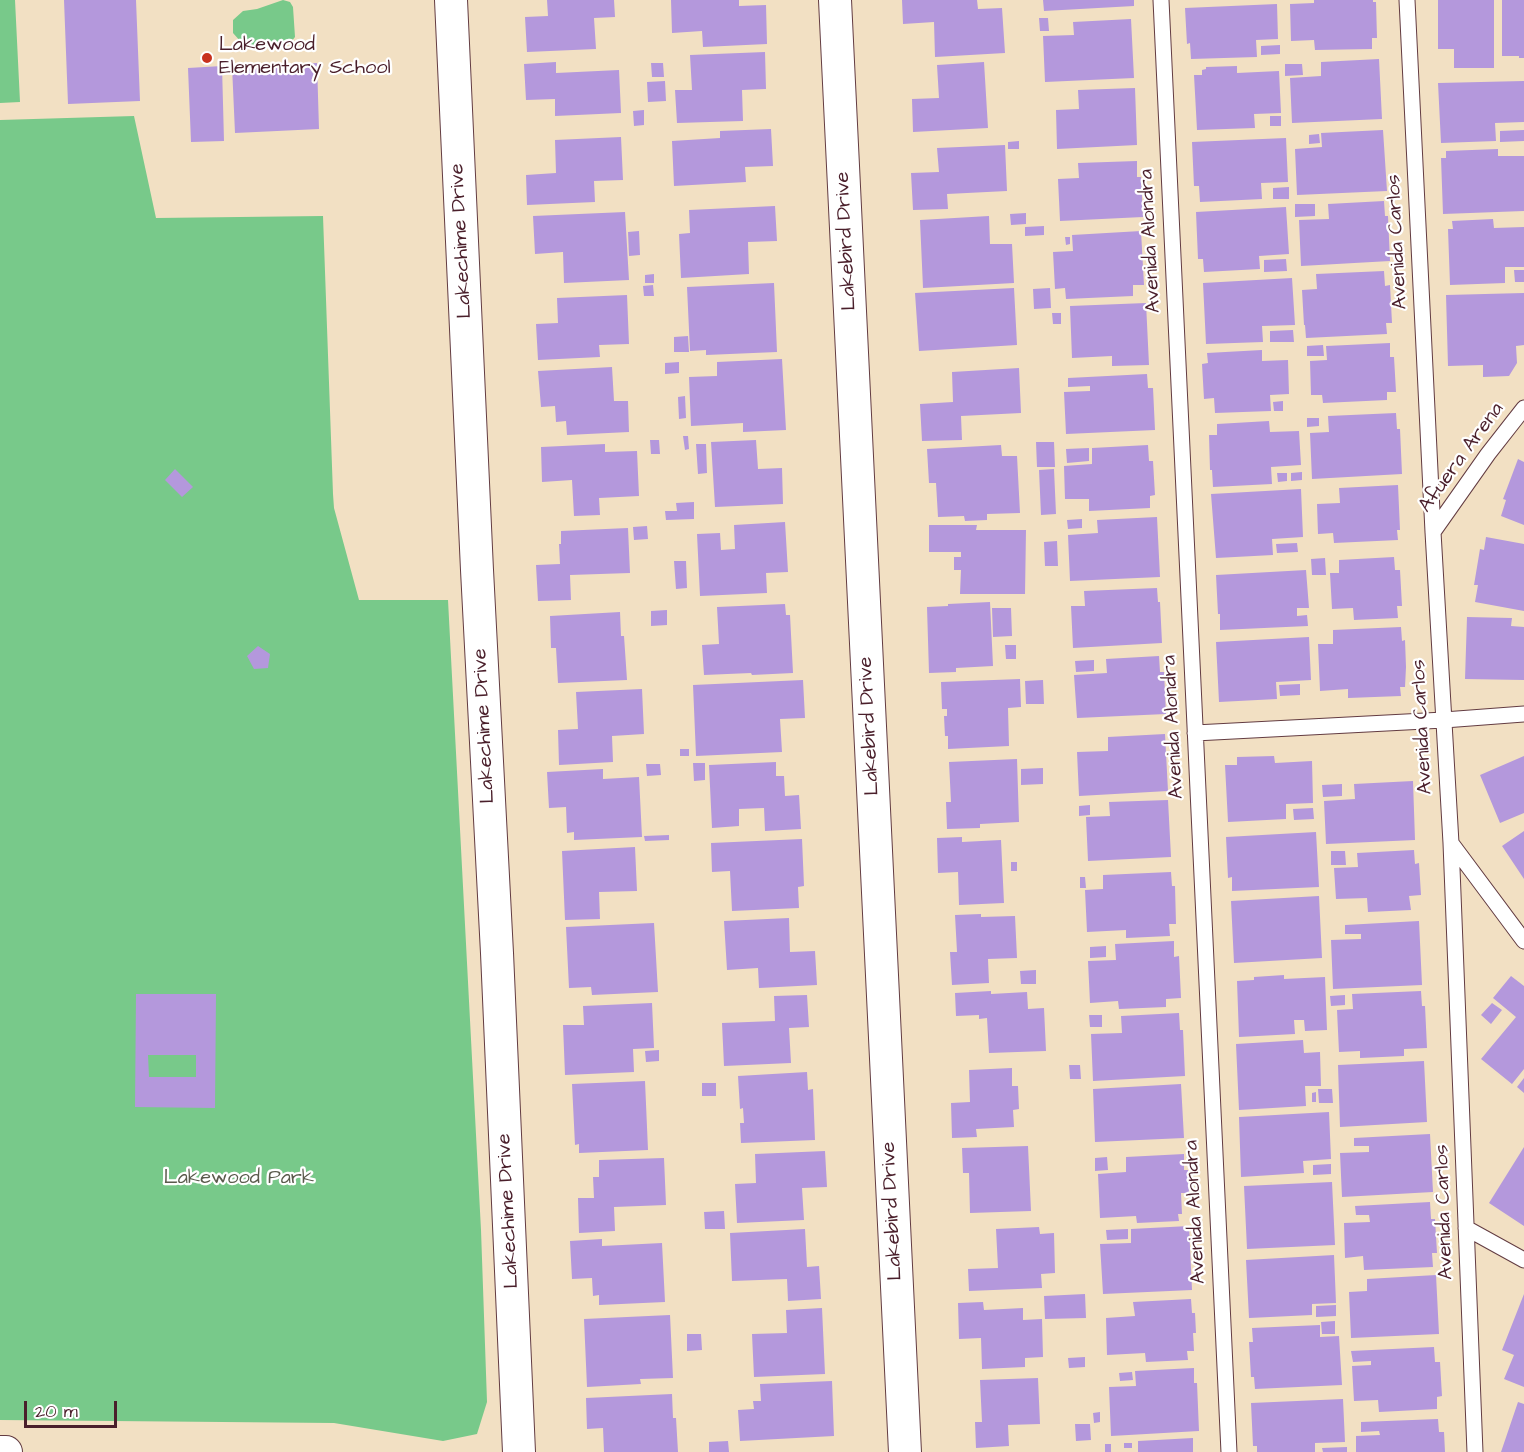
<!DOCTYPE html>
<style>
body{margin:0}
#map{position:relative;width:1524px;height:1452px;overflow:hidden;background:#f2e0c3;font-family:"Architects Daughter",sans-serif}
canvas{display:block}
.scale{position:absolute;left:24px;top:1401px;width:93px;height:27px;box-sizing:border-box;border:3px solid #4a1f2b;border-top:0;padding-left:8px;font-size:18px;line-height:21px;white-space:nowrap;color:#4a1f2b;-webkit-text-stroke:4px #fff;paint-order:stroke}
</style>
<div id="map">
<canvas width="1524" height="1452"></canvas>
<div class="scale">20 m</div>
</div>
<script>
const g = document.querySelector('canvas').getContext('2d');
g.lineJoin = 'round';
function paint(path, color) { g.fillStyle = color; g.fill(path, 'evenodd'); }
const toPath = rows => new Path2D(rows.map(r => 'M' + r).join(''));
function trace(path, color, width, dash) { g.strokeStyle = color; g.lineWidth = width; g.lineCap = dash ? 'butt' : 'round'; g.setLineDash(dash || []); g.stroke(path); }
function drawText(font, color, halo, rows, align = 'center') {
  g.font = font + ' "Architects Daughter",sans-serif'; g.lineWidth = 4.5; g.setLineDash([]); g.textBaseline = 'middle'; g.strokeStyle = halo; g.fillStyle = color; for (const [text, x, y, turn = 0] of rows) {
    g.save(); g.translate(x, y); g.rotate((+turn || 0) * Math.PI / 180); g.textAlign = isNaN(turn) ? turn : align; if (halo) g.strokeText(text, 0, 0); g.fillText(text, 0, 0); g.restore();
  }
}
const green = toPath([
 [0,0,15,0,20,102,0,103],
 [283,0,290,2,293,7,295,37,291,42,250,46,241,42,233,33,233,20,243,11,257,9],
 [134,116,156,218,323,216,333,494,334,508,359,600,448,600,481,1230,487,1402,477,1434,443,1441,334,1423,0,1420,0,120]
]);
const building = toPath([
 [64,0,136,0,140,101,68,104],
 [547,0,614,0,615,17,594,18,596,49,527,52,525,17,548,16],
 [671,0,739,0,739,6,766,5,767,44,703,47,702,31,672,33],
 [902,0,977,0,978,9,1002,8,1005,53,935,57,934,22,903,24],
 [1043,0,1134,0,1134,6,1044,11],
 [1314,0,1373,0,1373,2,1376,2,1377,38,1372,38,1372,49,1315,50,1314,40,1291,41,1290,4,1314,3],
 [1438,0,1494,0,1494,68,1454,68,1454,49,1438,49],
 [1502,0,1524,0,1524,58,1519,58,1519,56,1502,56],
 [1277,4,1278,39,1256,40,1257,57,1191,59,1190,43,1187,44,1185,8],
 [1039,18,1048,18,1049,31,1040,31],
 [1131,19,1134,78,1045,82,1043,36,1074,35,1073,22],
 [1280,45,1280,54,1261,55,1261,46],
 [765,52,766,89,742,90,743,121,677,123,675,90,692,90,690,55],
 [1379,59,1382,119,1292,123,1290,78,1321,76,1321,62],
 [556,62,556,73,619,70,621,113,555,116,555,99,526,100,524,64],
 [984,62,988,128,913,132,912,99,939,98,937,65],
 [317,63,319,129,235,133,232,66],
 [651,63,663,63,664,77,652,77],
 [1285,64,1302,64,1303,75,1285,76],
 [222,66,224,141,191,142,188,68],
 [1237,66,1237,73,1279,71,1281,113,1254,114,1255,128,1197,130,1194,75,1202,75,1202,70,1206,69,1206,67],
 [665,81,666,101,648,102,647,82],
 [1524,81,1524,122,1495,123,1496,141,1441,143,1438,83],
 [1135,88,1137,145,1057,149,1056,110,1079,109,1078,90],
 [644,110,644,125,634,126,633,111],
 [1270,116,1281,116,1281,126,1270,126],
 [771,129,773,166,745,167,746,182,674,186,672,141,720,138,720,131],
 [1383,130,1387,191,1297,195,1295,149,1322,147,1321,133],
 [1524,130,1524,141,1500,142,1500,131],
 [1319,134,1320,143,1309,144,1309,135],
 [621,137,623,180,594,181,595,202,527,205,526,175,556,173,555,140],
 [1286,138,1288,182,1261,183,1262,199,1200,202,1199,186,1194,186,1192,142],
 [1019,141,1019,149,1008,149,1008,142],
 [1005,145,1007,191,947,194,948,209,913,210,911,173,939,172,937,148],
 [1498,149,1498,156,1524,156,1524,211,1443,214,1441,158,1446,158,1446,151],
 [1137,161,1137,177,1141,177,1143,217,1060,221,1058,179,1079,178,1078,163],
 [1289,187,1289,199,1273,199,1273,188],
 [1384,201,1385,216,1388,216,1390,261,1301,266,1299,220,1329,219,1328,204],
 [1295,204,1315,204,1315,216,1295,217],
 [775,206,777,241,748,242,749,274,681,278,679,234,690,233,689,210],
 [1286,207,1289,254,1259,256,1260,269,1204,272,1203,259,1198,259,1196,212],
 [625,212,629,280,564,283,563,252,535,254,533,216],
 [1026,213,1026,224,1011,225,1010,214],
 [989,216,990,244,1012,244,1014,283,923,288,920,220],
 [1493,219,1494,228,1524,227,1524,267,1505,267,1505,283,1450,285,1448,229,1453,229,1452,221],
 [1044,226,1044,235,1025,236,1025,227],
 [639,231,640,255,629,256,628,232],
 [1141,231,1144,285,1133,285,1133,296,1066,299,1065,288,1055,289,1053,252,1073,251,1072,235],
 [1065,237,1070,237,1070,244,1066,245],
 [1286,259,1287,271,1264,272,1264,260],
 [1514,270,1524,270,1524,282,1515,282],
 [1384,271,1385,286,1390,285,1392,323,1386,323,1387,334,1306,338,1305,325,1304,325,1302,290,1317,289,1316,274],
 [654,274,654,283,645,283,645,275],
 [1292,278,1295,325,1262,326,1263,342,1206,344,1203,283],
 [774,283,777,352,706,355,706,350,690,351,687,287],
 [653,285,654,296,644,296,643,286],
 [1014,288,1017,345,919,351,915,293],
 [1050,288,1051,308,1034,309,1033,289],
 [1524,293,1524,345,1516,346,1517,363,1509,376,1483,377,1483,365,1448,366,1446,295],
 [627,295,629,344,599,345,600,357,538,360,536,324,558,323,557,298],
 [1146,303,1149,365,1112,366,1112,356,1072,358,1070,306],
 [1052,313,1061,313,1061,324,1053,324],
 [1293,330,1294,342,1270,342,1270,331],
 [688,336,689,352,674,352,674,337],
 [1390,343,1390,357,1394,357,1396,392,1387,392,1387,400,1323,403,1322,395,1311,395,1310,361,1327,360,1326,346],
 [1323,345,1324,356,1307,356,1307,346],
 [1262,350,1262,361,1288,360,1289,394,1270,395,1271,411,1215,413,1214,398,1204,399,1202,364,1208,363,1207,353],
 [782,359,786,430,743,432,743,423,691,426,689,377,717,376,717,362],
 [679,362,679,373,665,374,665,363],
 [612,367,614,401,628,401,629,432,567,435,566,421,556,422,555,406,541,407,538,371],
 [1019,368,1021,413,961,416,962,440,922,441,920,404,953,402,952,372],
 [1147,374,1148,388,1153,388,1155,430,1066,434,1064,392,1090,391,1090,386,1068,387,1068,378],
 [685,396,686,418,679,419,678,397],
 [1283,401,1283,411,1274,411,1273,402],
 [1396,413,1397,429,1400,429,1402,474,1312,479,1310,433,1329,432,1328,416],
 [1307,418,1319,418,1319,426,1307,427],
 [1269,421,1270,432,1299,431,1301,465,1271,467,1272,484,1213,487,1212,470,1210,470,1209,435,1217,435,1217,424],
 [683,436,688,436,689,449,685,450],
 [650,440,659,440,660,454,651,454],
 [756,440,758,469,782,468,783,504,715,507,711,442],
 [1036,442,1054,442,1055,467,1037,467],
 [605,444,605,452,637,451,639,496,599,498,600,515,574,516,572,480,542,482,541,447],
 [696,444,706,444,707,473,698,474],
 [1001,445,1002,456,1017,456,1020,513,987,514,987,520,965,521,964,516,938,517,936,483,929,483,927,449],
 [1148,445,1149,461,1153,461,1155,495,1150,496,1150,508,1089,511,1089,499,1065,499,1064,466,1092,464,1092,448],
 [1089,448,1089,461,1067,463,1066,449],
 [1518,459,1524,462,1524,525,1501,516,1506,500,1503,499],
 [175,469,193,487,182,497,165,480],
 [1054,469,1056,514,1041,515,1039,470],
 [1302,472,1302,480,1291,481,1291,473],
 [1277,473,1287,473,1287,481,1278,482],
 [1398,485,1400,530,1397,530,1398,540,1334,543,1333,533,1318,534,1317,504,1340,503,1339,488],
 [1301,489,1303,537,1272,539,1273,555,1216,558,1211,494],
 [694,502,694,519,666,520,665,511,677,511,676,503],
 [1157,517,1160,577,1070,581,1068,535,1098,533,1097,520],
 [1082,519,1082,528,1068,529,1067,520],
 [785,522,788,572,766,573,767,593,700,596,697,534,720,533,721,550,735,549,734,525],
 [929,525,977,525,976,530,1026,530,1025,594,960,594,961,570,954,570,954,557,961,557,961,552,929,552],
 [647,526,648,539,634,540,633,527],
 [628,528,630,573,570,575,571,600,538,601,536,565,560,564,559,544,561,544,561,531],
 [1486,537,1524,544,1524,611,1475,602,1478,585,1474,585,1480,549,1484,550],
 [1057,541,1058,566,1045,566,1044,542],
 [1297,543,1298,552,1277,553,1276,544],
 [1394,557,1395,570,1400,570,1402,606,1397,606,1398,618,1354,620,1353,608,1332,609,1330,573,1339,573,1339,560],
 [1325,558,1326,575,1312,575,1311,559],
 [674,561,686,561,687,588,676,589],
 [1306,570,1309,608,1297,608,1297,616,1307,615,1308,626,1220,630,1220,614,1218,614,1216,575],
 [1157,588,1158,602,1160,602,1162,643,1073,648,1071,606,1085,606,1084,591],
 [990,602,993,666,956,668,956,672,929,673,927,607,948,606,948,604],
 [785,604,786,615,790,615,793,673,752,675,751,673,704,675,702,645,719,644,717,607],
 [992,608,1011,608,1012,636,993,637],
 [667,610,667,625,651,626,651,611],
 [620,612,621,636,624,636,627,680,558,683,556,648,551,648,550,616],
 [1467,617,1512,618,1511,626,1524,627,1524,680,1465,679],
 [1401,627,1402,641,1405,640,1406,667,1405,687,1400,687,1401,696,1348,698,1348,689,1320,691,1318,644,1333,644,1333,630],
 [1309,637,1311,680,1276,682,1277,699,1219,702,1216,642],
 [1005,645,1016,645,1016,659,1006,659],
 [258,646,270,654,268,668,254,669,247,656],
 [1159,656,1160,672,1164,672,1166,714,1077,718,1074,675,1107,673,1106,659],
 [1094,660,1094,671,1076,672,1075,661],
 [1020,679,1021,707,1008,708,1009,746,948,749,948,736,945,736,944,716,947,716,947,709,942,709,941,682],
 [803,680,805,718,780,719,782,752,696,756,693,685],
 [1043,680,1044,704,1026,704,1025,681],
 [1300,684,1300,695,1280,696,1279,685],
 [642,689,644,734,612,736,613,762,559,765,558,730,578,729,576,692],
 [1165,734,1168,791,1079,796,1077,752,1108,751,1108,737],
 [680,749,689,749,689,756,680,756],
 [1274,756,1275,763,1312,761,1313,803,1286,804,1286,819,1228,822,1225,765,1237,765,1237,757],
 [1524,756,1524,813,1500,823,1480,775],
 [1017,759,1019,822,980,824,980,828,947,829,946,802,951,802,949,762],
 [776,762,776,776,784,776,785,796,799,795,801,829,765,831,764,808,739,809,739,826,712,828,709,765],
 [693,763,705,763,705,780,694,781],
 [646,764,660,764,661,775,647,776],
 [1043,768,1043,784,1021,785,1021,769],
 [603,769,603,779,639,777,642,837,574,840,574,832,567,833,566,807,549,808,547,772],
 [1413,781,1415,840,1326,844,1324,801,1355,799,1354,784],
 [1342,784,1342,796,1323,797,1322,785],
 [1168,800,1171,857,1088,861,1086,817,1110,816,1109,802],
 [1090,805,1090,815,1079,816,1079,806],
 [1313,808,1314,819,1294,820,1293,809],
 [1524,831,1524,879,1502,846],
 [1316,832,1319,887,1232,891,1232,877,1228,878,1226,837],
 [669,835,669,840,645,841,644,836],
 [962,837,962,842,1001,840,1004,903,959,905,958,872,938,873,937,838],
 [802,839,804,886,798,887,799,908,732,911,730,871,712,872,711,843],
 [635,847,637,891,599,892,600,919,565,920,562,851],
 [1414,850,1415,864,1419,863,1421,895,1409,896,1411,910,1368,912,1367,898,1336,899,1334,868,1358,867,1357,853],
 [1331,851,1345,851,1346,865,1331,865],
 [1011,862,1017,862,1017,871,1011,871],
 [1171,872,1172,886,1175,886,1176,924,1169,924,1170,936,1126,938,1126,930,1087,932,1085,890,1103,889,1103,875],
 [1080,877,1085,877,1086,888,1080,888],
 [1319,896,1322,958,1234,963,1231,901],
 [981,914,981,917,1015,916,1017,958,988,959,989,983,952,985,950,952,957,952,955,915],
 [789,918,790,952,815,951,817,985,759,988,758,968,727,970,724,921],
 [1419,921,1422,985,1333,989,1331,940,1361,939,1361,934,1345,934,1345,925],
 [654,923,658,992,592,995,591,987,569,988,566,927],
 [1174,941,1174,957,1179,956,1181,998,1166,999,1166,1007,1119,1009,1118,1001,1090,1003,1088,961,1116,960,1115,944],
 [1106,946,1106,957,1090,958,1090,947],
 [1036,970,1036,984,1021,984,1020,971],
 [1284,975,1284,979,1325,977,1327,1030,1305,1031,1304,1020,1294,1020,1295,1034,1239,1037,1237,981,1254,980,1254,977],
 [1511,976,1524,986,1524,1069,1512,1084,1481,1059,1516,1017,1493,998],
 [991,991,991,994,1027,992,1028,1009,1044,1008,1046,1051,989,1053,987,1018,979,1019,979,1015,956,1016,955,993],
 [1421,991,1422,1006,1425,1006,1427,1048,1404,1049,1404,1056,1360,1058,1360,1051,1339,1052,1337,1010,1353,1009,1352,994],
 [136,994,216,994,215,1108,135,1107],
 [148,1055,196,1055,196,1077,149,1077],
 [807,995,809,1027,789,1028,791,1063,724,1066,722,1023,775,1021,774,996],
 [1345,995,1345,1005,1331,1006,1330,996],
 [652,1003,654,1048,633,1049,634,1072,565,1075,563,1025,584,1025,583,1006],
 [1492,1003,1502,1010,1491,1024,1481,1015],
 [1179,1013,1180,1030,1183,1030,1185,1076,1093,1081,1091,1034,1122,1033,1121,1016],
 [1089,1015,1102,1015,1102,1027,1090,1027],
 [1303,1040,1304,1053,1320,1052,1321,1086,1305,1086,1306,1106,1239,1110,1236,1044],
 [659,1050,659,1061,646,1062,645,1051],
 [1424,1061,1427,1122,1340,1127,1338,1065],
 [1069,1065,1080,1065,1081,1079,1070,1079],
 [1012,1068,1012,1086,1018,1086,1019,1109,1013,1110,1014,1127,976,1129,977,1137,952,1138,951,1103,970,1102,969,1070],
 [807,1072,808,1090,813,1089,815,1140,741,1143,740,1123,744,1123,743,1108,740,1109,738,1076],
 [1524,1078,1524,1093,1517,1087],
 [645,1081,648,1150,579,1153,579,1144,575,1145,572,1084],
 [702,1083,716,1083,716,1096,702,1096],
 [1181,1084,1184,1138,1095,1142,1093,1089],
 [1318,1089,1332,1089,1333,1103,1319,1103],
 [1316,1092,1316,1102,1312,1102,1312,1093],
 [1329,1112,1331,1159,1303,1161,1304,1173,1241,1177,1239,1117],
 [1430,1134,1433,1192,1342,1197,1340,1153,1369,1152,1369,1146,1354,1146,1354,1138],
 [1028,1146,1031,1211,970,1213,969,1173,963,1173,962,1148],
 [1524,1147,1524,1226,1489,1203],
 [825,1151,827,1187,802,1188,804,1220,737,1223,735,1184,756,1183,755,1154],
 [1184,1154,1184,1170,1188,1170,1189,1193,1181,1193,1182,1214,1178,1214,1179,1221,1137,1223,1136,1216,1100,1218,1098,1174,1126,1172,1126,1157],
 [1107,1157,1108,1170,1095,1171,1095,1158],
 [664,1158,666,1205,614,1207,615,1231,579,1233,578,1198,594,1198,593,1177,599,1177,599,1160],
 [1331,1164,1331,1174,1313,1175,1313,1165],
 [1332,1182,1335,1245,1247,1249,1244,1186],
 [1430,1202,1431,1219,1435,1219,1437,1253,1432,1253,1433,1267,1364,1270,1363,1256,1345,1258,1344,1223,1370,1222,1369,1215,1356,1215,1355,1206],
 [724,1211,725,1229,705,1229,704,1212],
 [1189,1226,1192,1290,1103,1294,1100,1244,1131,1243,1131,1229],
 [1039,1227,1040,1234,1054,1233,1055,1273,1041,1274,1042,1288,969,1291,968,1269,998,1268,996,1229],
 [805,1229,807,1267,819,1266,821,1299,788,1301,787,1279,732,1281,730,1233],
 [1128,1229,1128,1239,1107,1240,1106,1230],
 [602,1239,602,1246,662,1243,665,1302,599,1305,599,1295,593,1296,592,1278,572,1279,570,1241],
 [1334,1255,1336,1303,1312,1304,1312,1315,1249,1318,1246,1260],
 [1436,1275,1439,1334,1351,1338,1349,1292,1367,1291,1367,1279],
 [1085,1294,1086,1318,1045,1319,1044,1296],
 [1524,1294,1524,1387,1504,1379,1514,1355,1502,1350],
 [1191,1299,1192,1313,1195,1313,1196,1333,1193,1333,1194,1351,1187,1351,1188,1360,1146,1362,1145,1353,1107,1355,1106,1318,1135,1316,1133,1302],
 [983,1302,984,1310,1023,1308,1023,1320,1042,1319,1043,1357,1025,1358,1025,1367,982,1369,981,1338,959,1339,958,1303],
 [1336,1305,1336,1316,1316,1317,1316,1306],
 [822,1308,825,1374,754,1377,752,1334,787,1333,786,1310],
 [670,1315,673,1378,640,1379,641,1384,587,1387,584,1319],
 [1335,1321,1335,1334,1322,1334,1321,1322],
 [1320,1325,1320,1337,1339,1336,1342,1385,1255,1389,1254,1377,1251,1377,1249,1342,1253,1342,1252,1328],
 [687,1334,701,1334,702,1350,687,1351],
 [1434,1347,1435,1362,1440,1362,1442,1396,1437,1397,1437,1409,1379,1412,1378,1400,1354,1401,1352,1366,1371,1365,1371,1361,1353,1362,1351,1351],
 [1085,1357,1085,1367,1069,1368,1068,1358],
 [1194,1368,1194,1383,1197,1383,1199,1431,1111,1436,1109,1387,1136,1386,1135,1371],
 [1132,1372,1133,1380,1120,1381,1119,1373],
 [1038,1378,1040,1424,1008,1425,1009,1446,976,1448,975,1422,982,1422,980,1380],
 [832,1381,834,1436,740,1441,738,1410,754,1409,753,1401,761,1401,760,1384],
 [672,1394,673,1418,676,1418,678,1452,604,1452,603,1428,587,1429,586,1398],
 [1343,1399,1345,1442,1315,1443,1315,1452,1257,1452,1257,1446,1253,1446,1251,1403],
 [1518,1402,1524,1404,1524,1452,1501,1452],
 [1100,1412,1100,1422,1094,1423,1093,1413],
 [1438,1419,1439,1432,1444,1432,1445,1452,1356,1452,1356,1436,1380,1435,1379,1431,1361,1432,1361,1422],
 [1075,1424,1090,1424,1091,1440,1076,1441],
 [1193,1438,1193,1452,1138,1452,1138,1441],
 [728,1441,729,1452,709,1452,709,1442],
 [1124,1443,1132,1443,1132,1448,1124,1448],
 [1105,1444,1111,1444,1111,1452,1105,1452],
 [1347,1447,1347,1452,1323,1452,1322,1448]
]);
const lane = toPath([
 [1161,0,1229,1452],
 [1407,0,1433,532,1451,843,1475,1452],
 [1433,532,1488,454,1524,408],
 [1195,733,1444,720,1524,714],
 [1451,843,1524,941],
 [1466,1228,1524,1260]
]);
const street = toPath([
 [451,0,477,570,497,953,519,1452],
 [835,0,905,1452],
 [0,1452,6,1452]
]);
const markers = [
 [207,58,6,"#c8321e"]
];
const poiNames = [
 ["Lakewood",219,46],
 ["Elementary School",219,69]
];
const streetNames = [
 ["Lakechime Drive",462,241,-93],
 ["Lakebird Drive",847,241,-93],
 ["Avenida Alondra",1151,241,-93],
 ["Avenida Carlos",1398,242,-93],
 ["Afuera Arena",1462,458,-54],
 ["Lakechime Drive",485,726,-93],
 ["Lakebird Drive",870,726,-93],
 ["Avenida Alondra",1174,727,-93],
 ["Avenida Carlos",1423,727,-93],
 ["Lakechime Drive",509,1211,-93],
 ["Lakebird Drive",893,1211,-93],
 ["Avenida Alondra",1196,1212,-93],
 ["Avenida Carlos",1445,1212,-92]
];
const parkNames = [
 ["Lakewood Park",239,1179]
];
paint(green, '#78c98a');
paint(building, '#b498dc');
trace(lane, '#633c42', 17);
trace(street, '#633c42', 34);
trace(lane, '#fff', 15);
trace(street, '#fff', 32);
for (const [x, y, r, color] of markers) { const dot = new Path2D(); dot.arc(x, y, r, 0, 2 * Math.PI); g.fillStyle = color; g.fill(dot); trace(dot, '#fff', 2); }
drawText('20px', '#4a1f2b', '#fff', poiNames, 'left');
drawText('20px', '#4a1f2b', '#fff', streetNames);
drawText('20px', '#5a5a4c', '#fff', parkNames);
</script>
